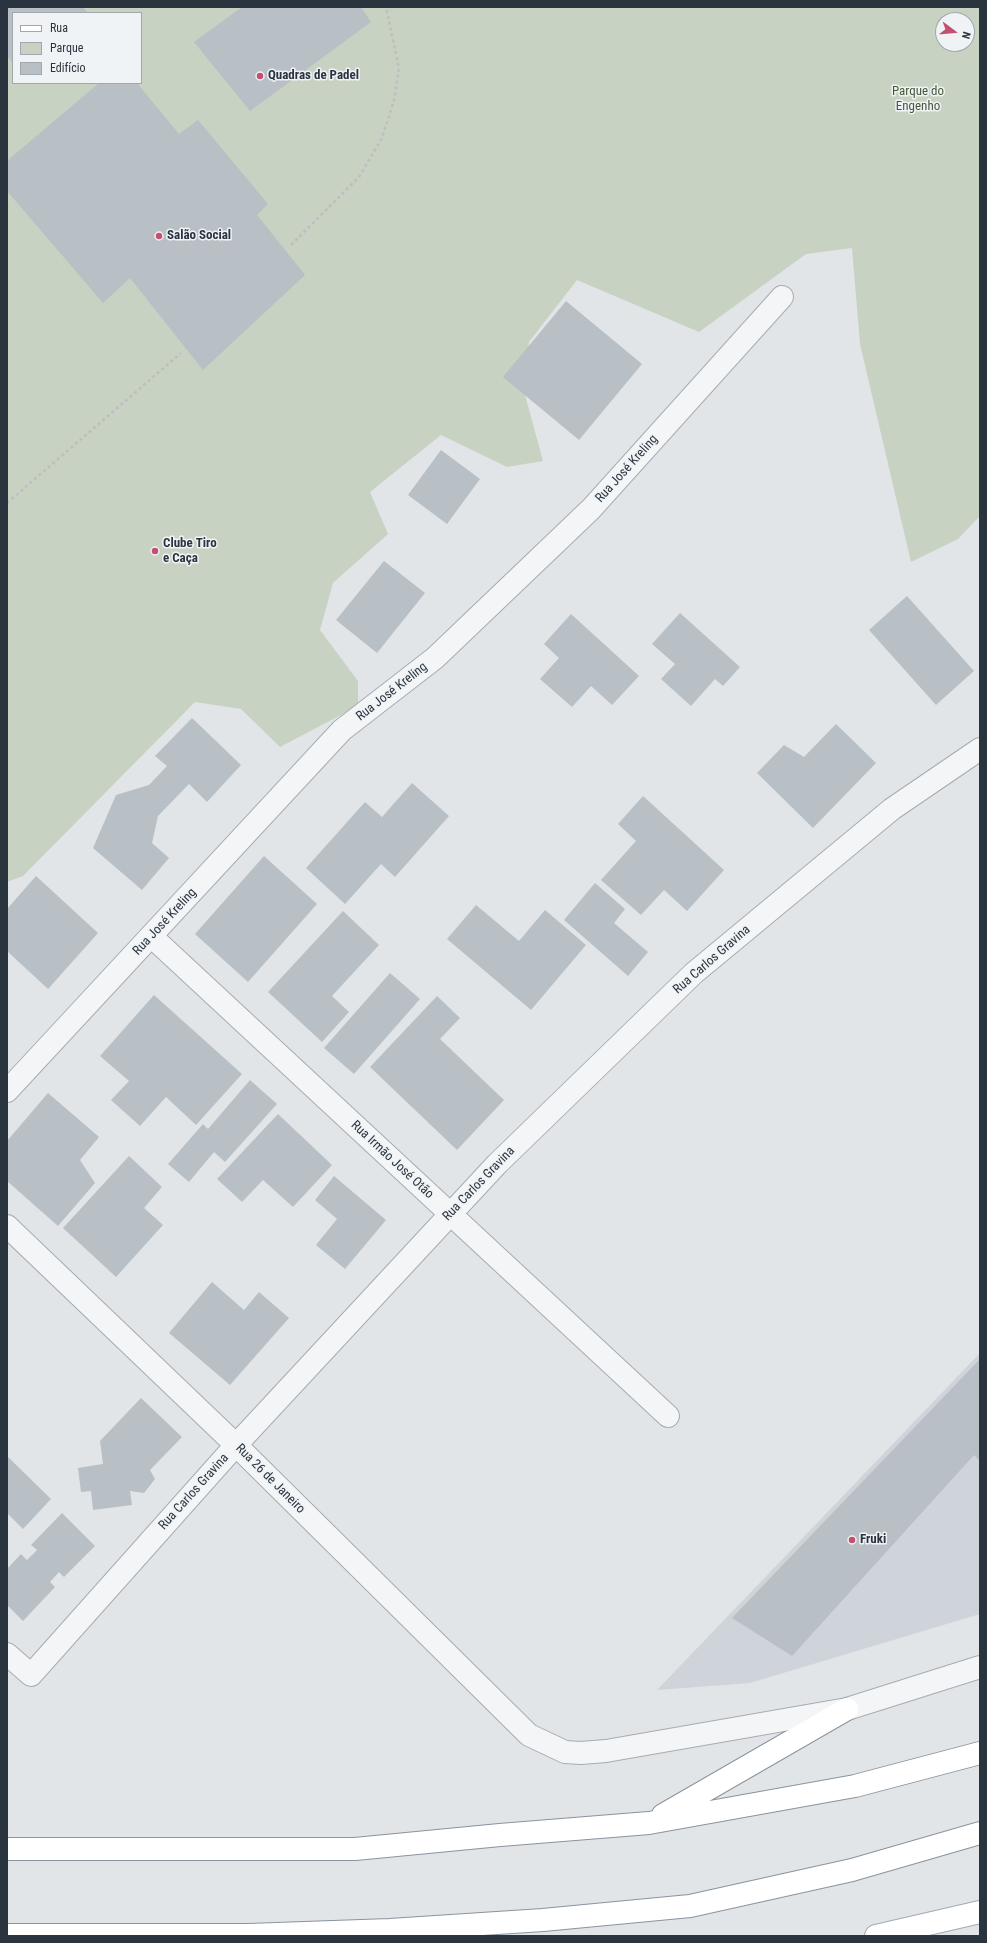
<!DOCTYPE html>
<meta charset="utf-8">
<style>
body{margin:0}
#map{position:relative;width:987px;height:1943px;overflow:hidden;background:#e1e5e8;font-family:"Roboto Condensed",sans-serif}
canvas{display:block}
.frame{position:absolute;inset:0;border:8px solid #2a343f;pointer-events:none}
.legend{position:absolute;left:12px;top:12px;width:130px;height:72px;box-sizing:border-box;background:#f0f3f6;border:1px solid #a1a7ad;margin:0;padding:5px 7px;list-style:none;font-size:12px;color:#2a343f}
.legend li{display:flex;align-items:center;gap:8px;height:20px}
.legend b{width:20px;border:1px solid #a1a7ad}
.north{position:absolute;left:935px;top:12px;width:40px;height:40px;box-sizing:border-box;background:#f0f3f6;border:1px solid #a1a7ad;border-radius:50%;rotate:106deg;font-size:11px;font-weight:700;line-height:16px;text-align:center;color:#2a343f}
.north::after{content:'';display:block;margin:auto;width:14px;height:18px;background:#c35070;clip-path:polygon(50% 0,100% 100%,50% 72%,0 100%)}
</style>
<div id="map">
<canvas width="987" height="1943"></canvas>
<div class="frame"></div>
<ul class="legend">
<li><b style="height:5px;background:#fff"></b>Rua</li>
<li><b style="height:11px;background:#c8d2c2"></b>Parque</li>
<li><b style="height:11px;background:#b8bfc5"></b>Edifício</li>
</ul>
<div class="north">N</div>
</div>
<script>
const g = document.querySelector('canvas').getContext('2d');
g.lineJoin = 'round';
function paint(path, color) { g.fillStyle = color; g.fill(path, 'evenodd'); }
const toPath = rows => new Path2D(rows.map(r => 'M' + r).join(''));
function trace(path, color, width, dash) { g.strokeStyle = color; g.lineWidth = width; g.lineCap = dash ? 'butt' : 'round'; g.setLineDash(dash || []); g.stroke(path); }
function drawText(font, color, halo, rows, align = 'center') {
  g.font = font + ' "Roboto Condensed",sans-serif'; g.lineWidth = 3; g.setLineDash([]); g.textBaseline = 'middle'; g.strokeStyle = halo; g.fillStyle = color; for (const [text, x, y, turn = 0] of rows) {
    g.save(); g.translate(x, y); g.rotate((+turn || 0) * Math.PI / 180); g.textAlign = isNaN(turn) ? turn : align; if (halo) g.strokeText(text, 0, 0); g.fillText(text, 0, 0); g.restore();
  }
}
const built = toPath([
 [980,1353,980,1614,750,1683,657,1690]
]);
const green = toPath([
 [7,7,980,7,980,516,958,539,911,562,860,344,852,248,806,254,699,332,577,280,529,342,524,391,543,461,507,467,441,435,370,492,388,534,333,583,320,630,358,681,358,706,280,747,241,709,195,702,23,876,7,882],
 [13,13,141,13,141,83,13,83],
 [943,20,967,20,967,44,943,44]
]);
const building = toPath([
 [7,7,83,7,87,12,13,13,13,63,7,56],
 [242,7,361,7,371,22,250,111,194,42],
 [99,83,137,83,179,134,198,120,268,204,257,215,305,275,203,370,130,278,103,303,7,191,7,161],
 [566,301,642,364,579,440,503,377],
 [441,450,480,479,447,524,408,495],
 [384,561,425,593,377,653,336,620],
 [907,596,974,671,936,705,869,630],
 [680,613,740,667,723,686,715,679,691,706,661,679,675,664,652,644],
 [571,614,639,676,612,705,591,686,572,707,540,679,559,658,544,644],
 [192,718,241,765,207,802,189,784,158,816,152,843,169,858,142,890,93,848,116,795,149,785,167,766,155,756],
 [836,724,876,763,813,828,757,773,784,745,804,757],
 [412,783,449,816,395,877,381,864,345,904,306,868,365,802,382,817],
 [643,796,724,870,687,911,664,890,641,915,601,880,636,841,618,824],
 [264,856,317,904,248,982,195,934],
 [36,876,98,933,48,989,7,951,7,909],
 [595,883,625,909,614,923,648,952,628,976,564,920],
 [476,905,519,941,545,910,586,945,531,1010,447,939],
 [343,911,379,945,332,996,349,1012,322,1042,268,992],
 [390,973,420,999,354,1074,324,1048],
 [154,995,242,1074,196,1125,166,1097,140,1126,111,1100,129,1081,100,1056],
 [437,996,460,1018,440,1039,504,1100,457,1150,370,1067],
 [250,1080,277,1104,225,1162,214,1152,189,1182,168,1164,203,1124,208,1129],
 [48,1093,99,1137,80,1160,95,1183,58,1226,7,1181,7,1141],
 [278,1114,332,1165,293,1207,263,1180,242,1202,217,1179],
 [129,1156,162,1187,144,1208,163,1225,116,1277,63,1228],
 [334,1176,386,1220,345,1269,316,1245,337,1219,315,1200],
 [212,1282,244,1310,259,1292,289,1318,230,1385,169,1333],
 [980,1359,980,1461,974,1455,792,1656,732,1618],
 [141,1398,182,1437,150,1470,155,1479,144,1493,130,1491,132,1505,93,1510,91,1491,81,1492,78,1468,103,1464,100,1441],
 [7,1456,51,1499,23,1529,7,1513],
 [62,1513,95,1546,64,1577,59,1572,50,1582,55,1587,23,1621,7,1605,7,1569,21,1554,27,1560,37,1550,31,1545]
]);
const path = toPath([
 [291,245,359,177,382,138,394,101,399,68,386,7],
 [7,503,181,353]
]);
const minor = toPath([
 [151,936,668,1416],
 [7,1091,342,730,435,658,591,509,782,297],
 [7,1226,236,1445,529,1735,565,1752,581,1753,606,1751,847,1709,980,1667],
 [7,1654,31,1675,236,1445,497,1164,694,973,892,809,980,749]
]);
const major = toPath([
 [876,1936,980,1912]
]);
const highway = toPath([
 [663,1815,847,1709],
 [7,1849,355,1849,500,1835,649,1823,855,1786,980,1753],
 [7,1935,248,1935,390,1930,543,1920,690,1906,852,1870,980,1833]
]);
const markers = [
 [260,76,4,"#c35070"],
 [159,236,4,"#c35070"],
 [155,551,4,"#c35070"],
 [852,1540,4,"#c35070"]
];
const poiNames = [
 ["Quadras de Padel",268,76],
 ["Salão Social",167,236],
 ["Clube Tiro",163,544],
 ["e Caça",163,559],
 ["Fruki",860,1540]
];
const parkNames = [
 ["Parque do",918,92],
 ["Engenho",918,107]
];
const streetNames = [
 ["Rua José Kreling",627,469,-48],
 ["Rua José Kreling",392,692,-38],
 ["Rua José Kreling",165,922,-47],
 ["Rua Carlos Gravina",712,960,-41],
 ["Rua Irmão José Otão",392,1160,43],
 ["Rua Carlos Gravina",479,1184,-46],
 ["Rua 26 de Janeiro",270,1479,45],
 ["Rua Carlos Gravina",194,1492,-48]
];
paint(built, '#cfd4da');
paint(green, '#c8d2c2');
paint(building, '#b8bfc5');
trace(minor, '#a6acb2', 24);
trace(major, '#a1aab3', 24);
trace(highway, '#89949e', 24);
trace(path, '#bbbfc3', 2.5, [3, 3]);
trace(minor, '#f3f5f7', 22);
trace(major, '#fff', 22);
trace(highway, '#fff', 22);
for (const [x, y, r, color] of markers) { const dot = new Path2D(); dot.arc(x, y, r, 0, 2 * Math.PI); g.fillStyle = color; g.fill(dot); trace(dot, '#f0f3f6', 1.5); }
drawText('bold 13px', '#2a343f', '#f0f3f6', poiNames, 'left');
drawText('13px', '#435939', '#f0f3f6', parkNames);
drawText('13px', '#2a343f', '#f0f3f6', streetNames);
</script>
